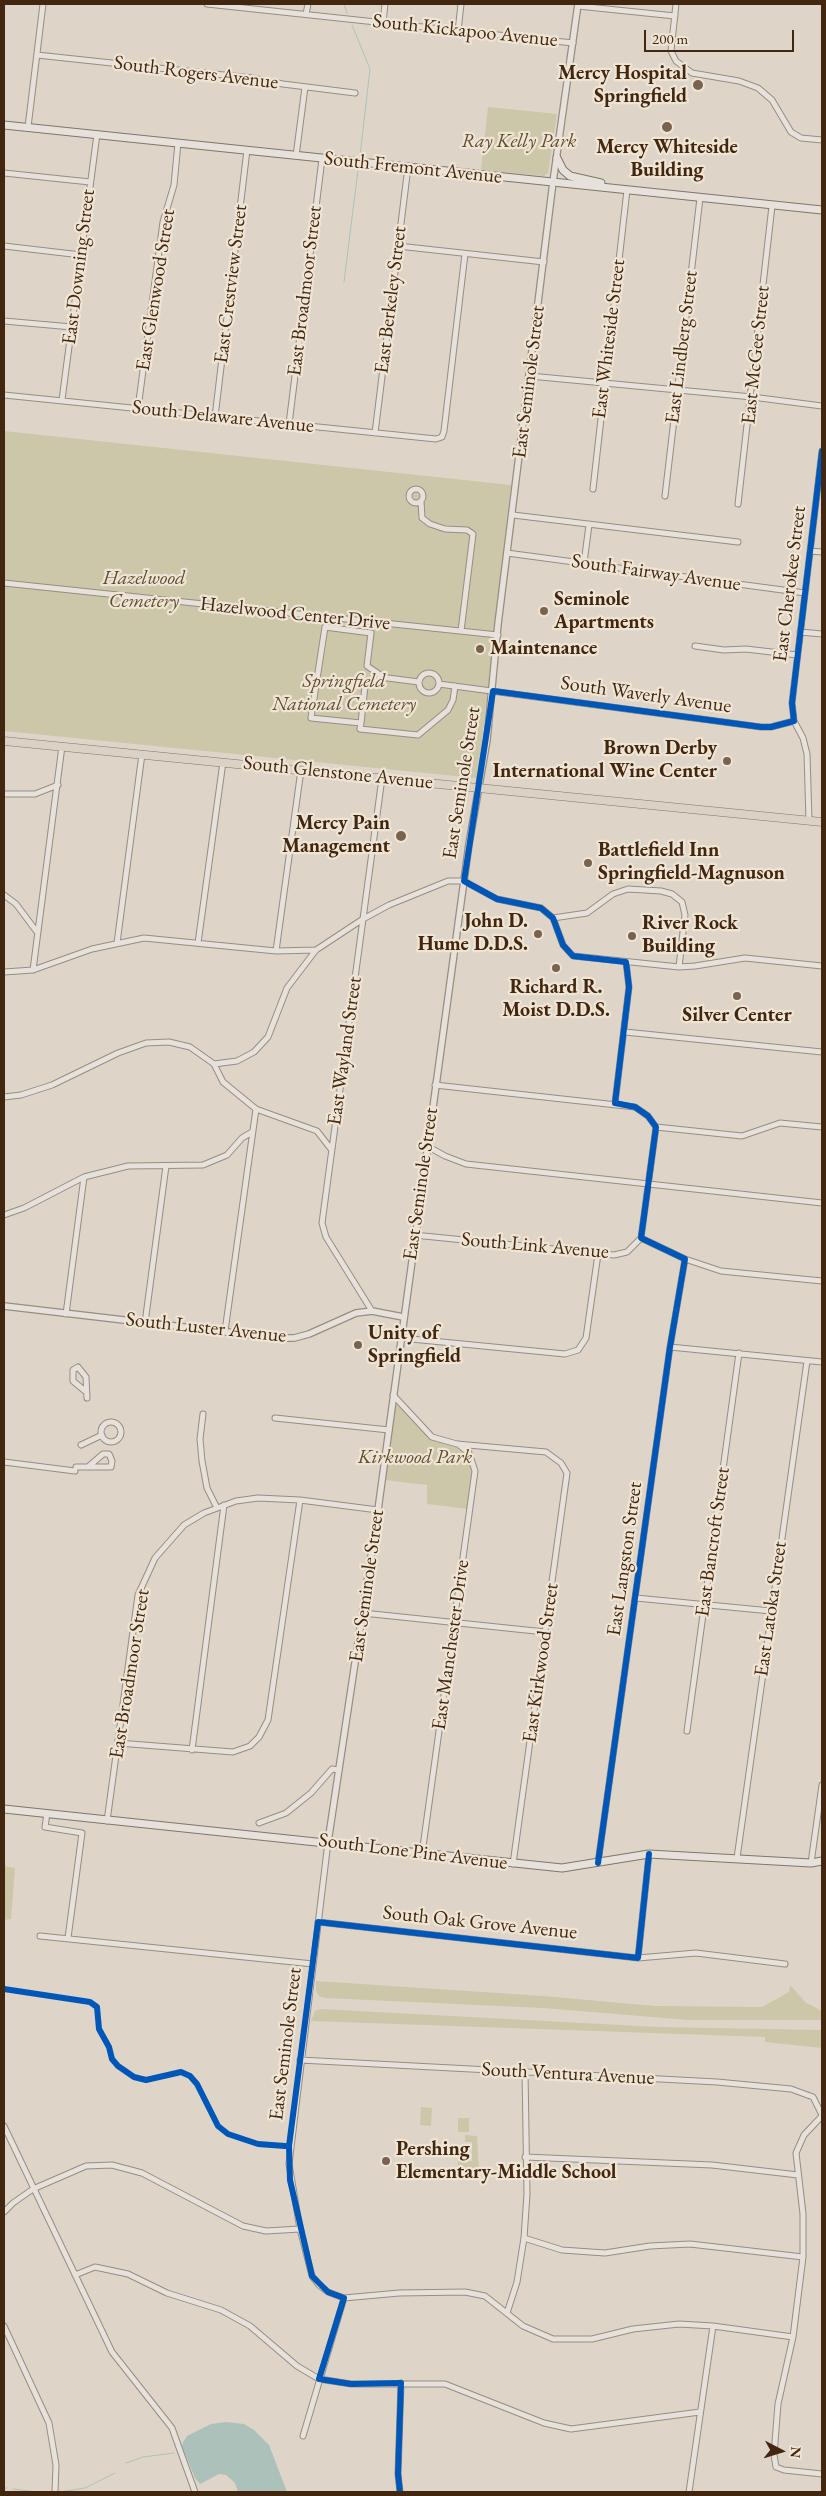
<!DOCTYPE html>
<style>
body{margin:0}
#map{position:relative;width:826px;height:2496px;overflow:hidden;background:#ded5c8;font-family:"EB Garamond",serif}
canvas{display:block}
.frame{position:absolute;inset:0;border:5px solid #43260f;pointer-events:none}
.north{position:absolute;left:756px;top:2426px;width:50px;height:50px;-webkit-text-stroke:4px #efe5d5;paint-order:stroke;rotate:95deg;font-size:14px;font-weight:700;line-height:20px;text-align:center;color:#43260f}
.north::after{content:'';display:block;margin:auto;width:18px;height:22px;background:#43260f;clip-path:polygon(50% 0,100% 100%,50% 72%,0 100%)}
.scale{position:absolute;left:644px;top:30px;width:150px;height:22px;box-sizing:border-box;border:2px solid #43260f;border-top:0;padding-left:6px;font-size:15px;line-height:18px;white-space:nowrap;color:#43260f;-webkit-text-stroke:4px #efe5d5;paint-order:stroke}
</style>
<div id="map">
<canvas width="826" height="2496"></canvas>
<div class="frame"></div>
<div class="north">N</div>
<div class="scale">200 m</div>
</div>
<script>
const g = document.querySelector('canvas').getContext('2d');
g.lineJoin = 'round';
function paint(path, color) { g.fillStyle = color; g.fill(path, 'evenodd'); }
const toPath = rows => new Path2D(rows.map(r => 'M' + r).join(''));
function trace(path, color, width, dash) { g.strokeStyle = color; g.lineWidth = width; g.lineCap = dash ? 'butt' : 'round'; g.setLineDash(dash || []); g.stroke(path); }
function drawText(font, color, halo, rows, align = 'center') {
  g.font = font + ' "EB Garamond",serif'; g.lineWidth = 4.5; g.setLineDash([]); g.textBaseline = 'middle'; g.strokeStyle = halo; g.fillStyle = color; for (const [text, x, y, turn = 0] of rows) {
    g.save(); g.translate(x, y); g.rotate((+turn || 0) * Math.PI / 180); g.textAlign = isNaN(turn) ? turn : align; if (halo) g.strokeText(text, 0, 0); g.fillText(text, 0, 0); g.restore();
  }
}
const green = toPath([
 [488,107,557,114,548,173,544,176,481,170],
 [4,431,511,485,478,776,476,778,4,731],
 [395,1405,399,1406,433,1439,456,1447,468,1458,472,1468,472,1480,468,1509,427,1504,427,1485,385,1480],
 [4,1866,15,1868,11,1919,4,1920],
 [316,1981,543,1996,655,2006,762,2007,789,1992,790,1985,805,2002,822,2011,822,2020,688,2020,543,2008,325,1998,319,1996,316,1991],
 [320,2009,658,2027,822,2030,822,2048,765,2042,765,2037,311,2021,315,2011],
 [421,2107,432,2108,431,2126,420,2125],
 [458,2118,469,2118,469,2132,458,2132],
 [465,2135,477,2136,479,2172,458,2171,458,2160,472,2161,472,2142,465,2142]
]);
const water = toPath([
 [226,2422,244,2424,254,2430,269,2445,287,2492,238,2492,235,2483,226,2475,219,2474,200,2484,195,2478,182,2446,183,2442,187,2436,211,2424]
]);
const stream = toPath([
 [344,4,347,13],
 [352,25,370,69,360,156],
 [344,282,358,170],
 [126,2463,143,2457,174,2453],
 [4,2488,7,2488],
 [13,2489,37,2492],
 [60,2492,85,2488,115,2473]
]);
const minor = toPath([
 [207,4,573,43],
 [676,4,671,51,676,61,692,73,739,81,758,88,772,100,791,132,801,138,822,140],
 [578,6,675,16],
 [306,14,308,4],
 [383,23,385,4],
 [458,31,461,4],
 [37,55,252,78,283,84,355,93],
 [28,127,43,4],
 [296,156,305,87],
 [4,173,90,182],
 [4,246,81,255],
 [398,246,544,262],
 [4,321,72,327],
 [530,376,752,397,822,406],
 [4,395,436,439,442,437,444,431,465,254],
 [62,400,97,134],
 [138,408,163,222,174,185,178,143],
 [215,417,247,150],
 [289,424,322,159],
 [375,433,408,167],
 [593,489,627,190],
 '409 496a7 7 0 1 1 14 0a7 7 0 1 1-14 0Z',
 [665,496,700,198],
 [421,501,422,518,430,524,445,529,467,530,473,534,461,631],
 [738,504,772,206],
 [513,515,738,542],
 [810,551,822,552],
 [507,553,805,593],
 [584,563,589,525],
 [4,583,498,635],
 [800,632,822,634],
 [695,646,724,650,746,649,797,655],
 '419 683a10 10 0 1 1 20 0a10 10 0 1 1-20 0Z',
 [380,677,379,674,367,666,371,633,325,627,311,718,361,723,360,729,418,735,448,710,453,700,455,686],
 [380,677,419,682],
 [439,684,761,727,771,727,794,721],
 [361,723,365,686,377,682,380,677],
 [4,794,35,794,58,785],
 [809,821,807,754,803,738,794,721,792,703,822,451],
 [4,895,16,904,37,932],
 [553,918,563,945,573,956,679,967,695,966,745,958,822,966],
 [117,943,142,754],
 [198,943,223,762],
 [276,951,301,770],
 [33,970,62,746],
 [4,972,33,970,92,949,144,938,276,951,316,950],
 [625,1032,822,1052],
 [214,1064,223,1082,256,1109,317,1131,331,1149],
 [435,1085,635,1107,648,1116,656,1127],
 [4,1097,21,1095,52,1085,118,1053,146,1043,169,1042,190,1047,214,1064,237,1061,254,1052,268,1037,287,988,316,950,363,919,389,905,448,881,464,881,497,899,541,908,553,918,587,913,613,894,628,889,661,891,672,894,682,902,685,915,679,967],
 [615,1103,629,987,626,962],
 [656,1127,742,1136,780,1123,822,1127],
 [427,1146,445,1156,466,1164,822,1203],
 [4,1215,24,1208,84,1177,128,1166,203,1165,227,1155,242,1138,252,1132],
 [414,1235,614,1255,627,1252,641,1238],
 [641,1238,685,1259,721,1271,822,1281],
 [641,1238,656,1127],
 [372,1311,326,1237,322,1223,382,778],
 [66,1314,84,1177],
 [145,1323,166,1166],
 [225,1331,256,1109],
 [401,1338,565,1354,578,1350,586,1338,598,1254],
 [670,1347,822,1362],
 [85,1391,73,1381,73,1370,78,1367,86,1377,87,1398],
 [393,1395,432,1437,457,1444,546,1452,561,1463,567,1473,513,1864],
 [203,1414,200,1439,202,1461,207,1488,217,1508],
 [275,1418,389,1430],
 '101 1432a10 10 0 1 1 20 0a10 10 0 1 1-20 0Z',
 [81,1445,102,1435],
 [4,1462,75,1471],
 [76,1467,111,1467,112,1461,109,1454,103,1454,88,1467],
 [636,1598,771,1611],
 [363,1613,545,1632],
 [687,1731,739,1353],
 [118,1743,233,1752,250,1746,259,1737,268,1720,300,1500],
 [192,1750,224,1505],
 [47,1813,45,1827,82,1833,68,1938],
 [107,1821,138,1595,155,1558,184,1525,204,1513,236,1501,258,1498,300,1500,378,1510],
 [259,1823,286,1813,311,1793,332,1769,339,1770],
 [328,1842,289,2164,300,2229,312,2276,319,2285,328,2292,344,2298,399,2293,465,2292,485,2296,523,2326,553,2339,592,2339,633,2329,679,2324,713,2326,793,2337],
 [422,1854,475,1471,469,1453,458,1444],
 [737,1858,807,1361],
 [598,1863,670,1347,685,1259],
 [811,1863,822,1785],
 [318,1922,638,1958,696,1953,785,1964],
 [40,1936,313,1964],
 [638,1958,649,1854],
 [300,2060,717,2082,791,2089,813,2097,822,2115],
 [822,2116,804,2135,796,2153,803,2214,803,2257,793,2337,778,2404,774,2455,776,2467,784,2470,822,2474],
 [4,2126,112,2352,172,2428,195,2492],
 [525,2157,712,2165,798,2175],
 [4,2212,13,2203,33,2189,86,2166,112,2165,142,2173,243,2226,266,2231,300,2229],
 [524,2238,562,2250,605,2253,650,2246,690,2244,803,2257],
 [75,2275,95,2267,128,2274,167,2293,221,2310,250,2326,297,2366,319,2379,351,2384,445,2384,544,2423,571,2429,700,2412],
 [507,2313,517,2282,524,2238,527,2194,525,2071],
 [4,2326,49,2423,56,2465,55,2492],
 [303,2436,344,2298],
 [400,2492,398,2474,401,2383],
 [689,2492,713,2326]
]);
const tertiary = toPath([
 [4,1306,278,1338,294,1338,309,1334,356,1313,372,1311,403,1317],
 [328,1842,378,1510,469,844,487,740,498,624,553,182,578,4]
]);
const secondary = toPath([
 [4,125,822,210],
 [557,158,563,170,570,176,601,183],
 [4,1809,562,1868,649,1854,811,1863,822,1861]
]);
const primary = toPath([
 [4,741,822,822]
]);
const cycleway = toPath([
 [598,1863,670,1347,685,1259,641,1238,656,1127,648,1116,635,1107,615,1103,629,987,626,962,573,956,563,945,553,918,541,908,497,899,464,881,493,691,761,727,771,727,794,721,792,703,822,451],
 [4,1989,90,2002,97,2007,99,2029,109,2047,112,2059,118,2066,134,2077,146,2080,181,2072,190,2076,197,2084,218,2126,228,2134,258,2144,285,2146],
 [400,2492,398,2474,401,2383,351,2384,319,2379,344,2298,328,2292,312,2276,290,2180,289,2146,318,1922,638,1958,649,1854]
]);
const markers = [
 [698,85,6,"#796350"],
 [667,127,6,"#796350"],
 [544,611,5,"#796350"],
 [480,649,5,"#796350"],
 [727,761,5,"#796350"],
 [401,836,6,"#796350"],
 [588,863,5,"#796350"],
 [538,934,5,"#796350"],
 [632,936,5,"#796350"],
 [556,968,5,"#796350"],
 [737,996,5,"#796350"],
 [358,1345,5,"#796350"],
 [386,2161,5,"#796350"]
];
const streetNames = [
 ["South Kickapoo Avenue",465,31,6],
 ["South Rogers Avenue",196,73,7],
 ["South Fremont Avenue",413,168,6],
 ["East Downing Street",79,267,-83],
 ["East Crestview Street",231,284,-83],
 ["East Glenwood Street",156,290,-81],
 ["East Broadmoor Street",305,291,-83],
 ["East Berkeley Street",391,300,-83],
 ["East Whiteside Street",609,339,-83],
 ["East Lindberg Street",682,347,-83],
 ["East McGee Street",756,355,-84],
 ["East Seminole Street",529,382,-83],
 ["South Delaware Avenue",223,417,6],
 ["South Fairway Avenue",656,573,8],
 ["East Cherokee Street",790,584,-83],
 ["Hazelwood Center Drive",295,614,6],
 ["South Waverly Avenue",646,695,8],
 ["South Glenstone Avenue",338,773,6],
 ["East Seminole Street",462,783,-81],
 ["East Wayland Street",345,1051,-82],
 ["East Seminole Street",421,1184,-82],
 ["South Link Avenue",535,1246,5],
 ["South Luster Avenue",206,1328,6],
 ["East Bancroft Street",713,1542,-82],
 ["East Langston Street",625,1559,-82],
 ["East Seminole Street",367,1586,-82],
 ["East Latoka Street",771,1609,-82],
 ["East Manchester Drive",451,1645,-82],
 ["East Kirkwood Street",541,1663,-82],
 ["East Broadmoor Street",130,1674,-81],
 ["South Lone Pine Avenue",413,1852,7],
 ["South Oak Grove Avenue",480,1923,6],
 ["East Seminole Street",286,2044,-83],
 ["South Ventura Avenue",568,2074,3]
];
const poiNames = [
 ["Mercy Hospital",687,74,"right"],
 ["Springfield",687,97,"right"],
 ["Mercy Whiteside",667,148,"center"],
 ["Building",667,171,"center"],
 ["Seminole",554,600],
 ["Apartments",554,623],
 ["Maintenance",490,649],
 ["Brown Derby",717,749,"right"],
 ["International Wine Center",717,772,"right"],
 ["Mercy Pain",390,824,"right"],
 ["Management",390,847,"right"],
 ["Battlefield Inn",598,851],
 ["Springfield-Magnuson",598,874],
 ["John D.",528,922,"right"],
 ["Hume D.D.S.",528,945,"right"],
 ["River Rock",642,924],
 ["Building",642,947],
 ["Richard R.",556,988,"center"],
 ["Moist D.D.S.",556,1011,"center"],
 ["Silver Center",737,1016,"center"],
 ["Unity of",368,1334],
 ["Springfield",368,1357],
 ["Pershing",396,2150],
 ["Elementary-Middle School",396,2173]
];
const parkNames = [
 ["Ray Kelly Park",519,142],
 ["Hazelwood",144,579],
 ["Cemetery",144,602],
 ["Springfield",344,682],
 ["National Cemetery",344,705],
 ["Kirkwood Park",415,1458]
];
paint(green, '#cbc7a8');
paint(water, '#acc1ba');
trace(stream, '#acc1ba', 1);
trace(minor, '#968e83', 7);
trace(tertiary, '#968e83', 8);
trace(secondary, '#7f766c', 9);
trace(primary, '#7f766c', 9);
trace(minor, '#e6e1da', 5);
trace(tertiary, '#e6e1da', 5.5);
trace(secondary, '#e6e1da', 7);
trace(primary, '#dad2c5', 8);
trace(cycleway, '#0057b8', 6);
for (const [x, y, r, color] of markers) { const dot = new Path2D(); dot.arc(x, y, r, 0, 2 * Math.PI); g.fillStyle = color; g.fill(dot); trace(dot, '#efe5d5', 2); }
drawText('20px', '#43260f', '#efe5d5', streetNames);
drawText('bold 20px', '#43260f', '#efe5d5', poiNames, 'left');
drawText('italic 20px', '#614c2f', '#efe5d5', parkNames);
</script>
